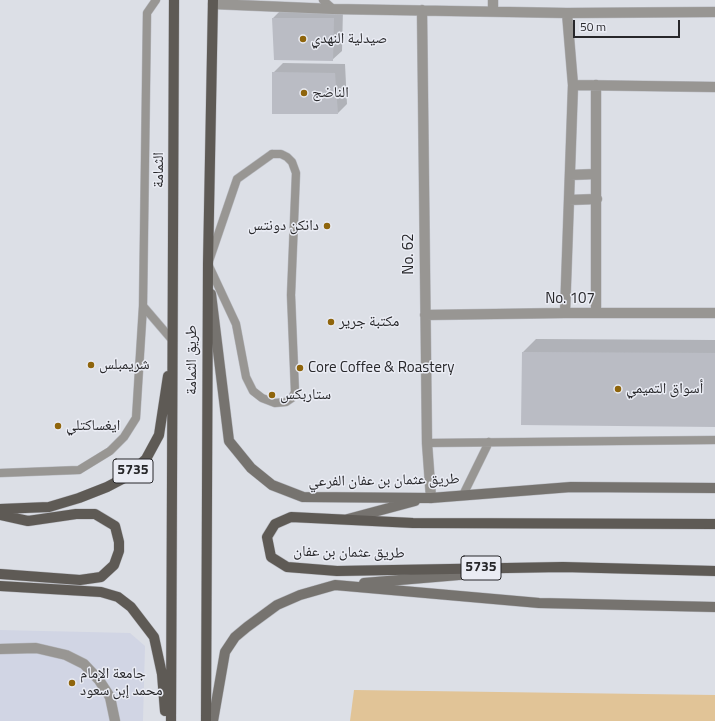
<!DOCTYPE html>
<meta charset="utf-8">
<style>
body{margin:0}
#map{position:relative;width:715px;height:721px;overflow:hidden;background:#dcdfe6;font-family:"Titillium Web",sans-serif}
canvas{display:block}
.scale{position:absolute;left:573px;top:20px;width:107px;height:18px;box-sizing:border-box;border:2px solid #27272a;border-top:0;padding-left:5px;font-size:12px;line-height:14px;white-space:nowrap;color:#27272a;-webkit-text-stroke:3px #eaecf4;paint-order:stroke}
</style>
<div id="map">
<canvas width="715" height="721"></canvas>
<div class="scale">50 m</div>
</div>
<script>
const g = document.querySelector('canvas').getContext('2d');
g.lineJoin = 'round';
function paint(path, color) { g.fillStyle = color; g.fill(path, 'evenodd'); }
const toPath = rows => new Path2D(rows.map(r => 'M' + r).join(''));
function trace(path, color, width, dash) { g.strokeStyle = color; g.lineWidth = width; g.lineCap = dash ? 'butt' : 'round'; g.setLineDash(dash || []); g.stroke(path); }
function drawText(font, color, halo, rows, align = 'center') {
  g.font = font + ' "Titillium Web","Noto Naskh Arabic",sans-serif'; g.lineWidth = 3; g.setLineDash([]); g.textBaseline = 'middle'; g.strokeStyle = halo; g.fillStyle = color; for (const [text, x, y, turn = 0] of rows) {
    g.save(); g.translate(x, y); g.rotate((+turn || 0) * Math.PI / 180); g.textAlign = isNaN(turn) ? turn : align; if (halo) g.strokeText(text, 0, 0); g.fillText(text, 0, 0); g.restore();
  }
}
const built = toPath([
 [0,630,130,633,145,646,143,721,0,721]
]);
const green = toPath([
 [354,690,715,695,715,721,350,721]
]);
const shadow = toPath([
 [283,8,343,9,342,51,332,60,275,59,273,18],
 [283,63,345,64,347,104,338,113,273,73],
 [536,339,715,340,715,426,522,424,523,352]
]);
const building = toPath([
 [272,18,334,18,333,61,274,60],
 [272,72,335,73,338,114,272,114],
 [522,352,715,353,715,427,521,425]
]);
const lane = toPath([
 [156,0,147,13,143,306,173,341],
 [323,0,333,9],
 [272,154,281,154,287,157,292,162,296,173,291,295,295,392,292,398,286,402,275,403,262,398,253,391,246,377,236,324,208,264,237,179,272,154],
 [427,443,715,440],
 [0,473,79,470,110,451,124,437,136,418,143,306],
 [463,495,489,442]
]);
const street = toPath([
 [493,0,493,11],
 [213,4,333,9,567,13,573,85,715,87],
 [422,10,427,443,431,498],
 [567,13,715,12],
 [596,85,596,313],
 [570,175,596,174],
 [569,200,597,199],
 [565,313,573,85],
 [425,315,565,313,715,313],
 [0,649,36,648,66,655,84,664,99,680,110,697,115,721]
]);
const secondary = toPath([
 [211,294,229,441,251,468,272,485,303,497,431,498,571,487,715,488],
 [348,519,415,501],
 [364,583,494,572],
 [213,721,225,652,235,637,247,627,277,605,300,595,335,585,539,603,715,607]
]);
const primary = toPath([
 [0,509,49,507,79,498,107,487,128,476,146,459,159,435,168,376],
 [0,515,28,521,76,514,95,514,115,526,119,542,119,551,114,565,101,577,80,580,0,574],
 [715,524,413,523,291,517,275,524,267,537,271,557,287,567,337,571,563,567,715,571],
 [0,586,101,592,118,597,131,607,154,637,162,674,165,711],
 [171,721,174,0],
 [206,721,208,264,213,0]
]);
const markers = [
 [303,39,4,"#8f650c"],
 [304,93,4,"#8f650c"],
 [327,226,4,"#8f650c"],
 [331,322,4,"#8f650c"],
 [91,365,4,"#8f650c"],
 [300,368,4,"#8f650c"],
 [618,389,4,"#8f650c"],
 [272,395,4,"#8f650c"],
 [58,426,4,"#8f650c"],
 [72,683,4,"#8f650c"]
];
const shields = [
 [133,471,40],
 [481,568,40]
];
const shieldNames = [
 ["5735",133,471],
 ["5735",481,568]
];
const poiNames = [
 ["صيدلية النهدي",311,39],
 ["الناضج",312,93],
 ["دانكن دونتس",319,226,"right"],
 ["مكتبة جرير",339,322],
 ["شريمبلس",99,365],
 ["Core Coffee & Roastery",308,368],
 ["أسواق التميمي",626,389],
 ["ستاربكس",280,395],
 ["ايغساكتلي",66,426],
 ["جامعة الإمام",80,674],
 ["محمد إبن سعود",80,691]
];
const streetNames = [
 ["الثمامة",159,170,-90],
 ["No. 62",409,254,-90],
 ["No. 107",570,299],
 ["طريق الثمامة",192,360,-90],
 ["طريق عثمان بن عفان الفرعي",384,481,-1],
 ["طريق عثمان بن عفان",349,553,1]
];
paint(built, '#d1d5e4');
paint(green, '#e1c497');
paint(shadow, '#0003');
paint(building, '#babcc4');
trace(lane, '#b8bac0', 9);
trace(street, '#b8bac0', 11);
trace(secondary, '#b8bac0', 11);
trace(primary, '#b8bac0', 11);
trace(lane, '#989693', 8);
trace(street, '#989693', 10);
trace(secondary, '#76736f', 10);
trace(primary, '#5e5a55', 10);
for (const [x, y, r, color] of markers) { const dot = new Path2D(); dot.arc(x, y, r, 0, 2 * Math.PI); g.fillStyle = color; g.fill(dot); trace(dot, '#eaecf4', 1.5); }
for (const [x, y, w] of shields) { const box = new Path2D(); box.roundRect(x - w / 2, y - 12, w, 24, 3); g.fillStyle = '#eaecf4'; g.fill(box); trace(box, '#27272a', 1); }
drawText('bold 14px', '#27272a', null, shieldNames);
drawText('15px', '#27272a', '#eaecf4', poiNames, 'left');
drawText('15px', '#27272a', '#eaecf4', streetNames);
</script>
